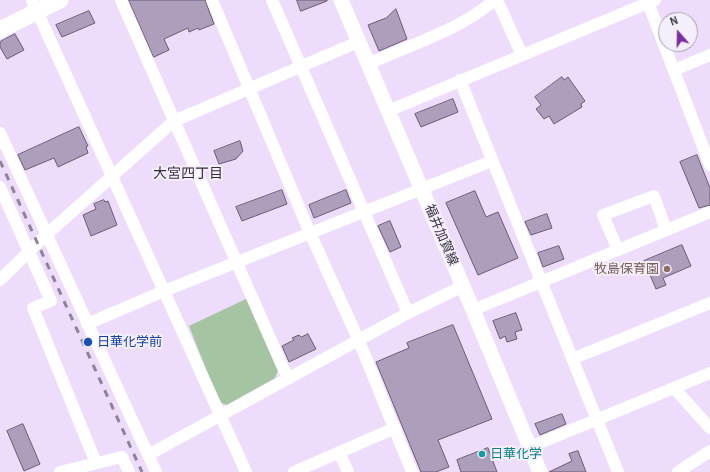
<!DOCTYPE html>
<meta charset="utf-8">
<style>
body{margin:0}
#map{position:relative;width:710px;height:472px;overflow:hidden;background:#eddcfb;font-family:Karla,sans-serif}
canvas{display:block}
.north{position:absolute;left:658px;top:12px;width:40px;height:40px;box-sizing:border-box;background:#f5eefb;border:1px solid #a8a2ae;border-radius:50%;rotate:340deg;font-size:11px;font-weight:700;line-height:16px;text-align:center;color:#352f3b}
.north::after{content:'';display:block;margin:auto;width:14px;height:18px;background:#792d9f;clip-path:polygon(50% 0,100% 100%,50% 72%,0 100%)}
</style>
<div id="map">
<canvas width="710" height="472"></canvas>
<div class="north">N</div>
</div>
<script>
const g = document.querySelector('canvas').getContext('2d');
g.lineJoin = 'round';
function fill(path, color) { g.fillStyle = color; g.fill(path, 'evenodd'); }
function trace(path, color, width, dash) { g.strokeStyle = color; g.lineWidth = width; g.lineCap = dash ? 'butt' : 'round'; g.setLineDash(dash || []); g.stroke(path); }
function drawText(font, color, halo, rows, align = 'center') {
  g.font = font + ' Karla,"Noto Sans JP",sans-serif'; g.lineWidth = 4; g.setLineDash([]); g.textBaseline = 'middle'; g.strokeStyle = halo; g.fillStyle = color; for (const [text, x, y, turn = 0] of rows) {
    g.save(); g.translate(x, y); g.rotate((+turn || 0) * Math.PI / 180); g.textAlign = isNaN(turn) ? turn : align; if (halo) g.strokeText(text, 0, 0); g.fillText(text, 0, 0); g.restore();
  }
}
fill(new Path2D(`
 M248,298L279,368L275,378L227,405L219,402L189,326Z`), '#a5c4a1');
const building = new Path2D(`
 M129,0H205L214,24L199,30L198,28L189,32L188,28L164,39L169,50L154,57Z
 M297,0H327V1L301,11Z
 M396,9L407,39L379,51L368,25L386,18Z
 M89,11L95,23L62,37L56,25Z
 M15,34L24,50L7,59L0,47V42Z
 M562,77L564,80L568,77L585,101L581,104L582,107L554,124L549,116L544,119L536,109L541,105L535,97Z
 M453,99L458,112L421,127L415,114Z
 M79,127L88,146L86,147L88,153L58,167L54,158L25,170L18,155Z
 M240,141L243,151L236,159L219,164L214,151Z
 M697,155L710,188V205L699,208L680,162Z
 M282,190L287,204L242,221L236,207Z
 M346,190L351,203L314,218L309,205Z
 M475,191L486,217L498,212L518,258L478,275L446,203Z
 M104,200L105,202L108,201L117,225L91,236L83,215L96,209L94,204Z
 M547,214L552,228L531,235L525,222Z
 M390,221L401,247L390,252L378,226Z
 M682,245L691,266L663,278L666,285L656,289L644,261Z
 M559,246L564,259L543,267L538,253Z
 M516,313L522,330L515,332L517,339L507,342L505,336L500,339L493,321Z
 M453,325L492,419L438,440L449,467L436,472H421L376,362L409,348L407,343Z
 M308,334L316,349L289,362L282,346L294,340L292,338L299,335L301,337Z
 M562,414L566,424L540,435L535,424Z
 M23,424L40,464L24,471L7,431Z
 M488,448L497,472H461L457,460Z
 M578,451L586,472H549L572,461L569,454Z`);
fill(building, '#ad9ebb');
trace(building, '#6a5b76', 1);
trace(new Path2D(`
 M32,0L246,472
 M121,0L288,379
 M212,0L310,233L359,341L412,472
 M272,0L408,313
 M497,0L522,55
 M647,0L710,165
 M368,64C405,47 465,28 494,0
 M674,70L710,55
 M460,80L618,472
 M388,111L655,0
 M0,133L156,472
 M0,187L51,301L33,308L96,463
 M618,250L603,215L654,196L666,230
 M0,280L46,235L174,121L358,42
 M473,310L710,212
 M87,324L164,291L492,161
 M572,359L710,303
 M674,388L710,428
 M530,447L710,373
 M339,452L348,472
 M148,455L408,313L463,286
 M60,472L122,457L129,472
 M294,472L395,428
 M678,472L710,451`), '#fff', 12);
trace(new Path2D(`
 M341,0L473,310L540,472`), '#fff', 15);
trace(new Path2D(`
 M0,30L60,0`), '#fff', 17);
trace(new Path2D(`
 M0,161L142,472`), '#8e8398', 3, [7, 7]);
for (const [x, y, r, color] of [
 [667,269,4,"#8d6e63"],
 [88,342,5,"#1a4fb4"],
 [482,454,4,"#0f9aa8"]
]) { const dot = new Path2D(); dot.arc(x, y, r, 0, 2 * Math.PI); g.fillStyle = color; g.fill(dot); trace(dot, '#f5eefb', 1.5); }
drawText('13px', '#352f3b', '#f5eefb', [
 ["福井加賀線",441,235,67]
]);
drawText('13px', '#785e54', '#f5eefb', [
 ["牧島保育園",659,269]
], 'right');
drawText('13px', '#164399', '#f5eefb', [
 ["日華化学前",97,342]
], 'left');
drawText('13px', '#0d838f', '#f5eefb', [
 ["日華化学",490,454]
], 'left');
drawText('14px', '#352f3b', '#f5eefb', [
 ["大宮四丁目",188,174]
]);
</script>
